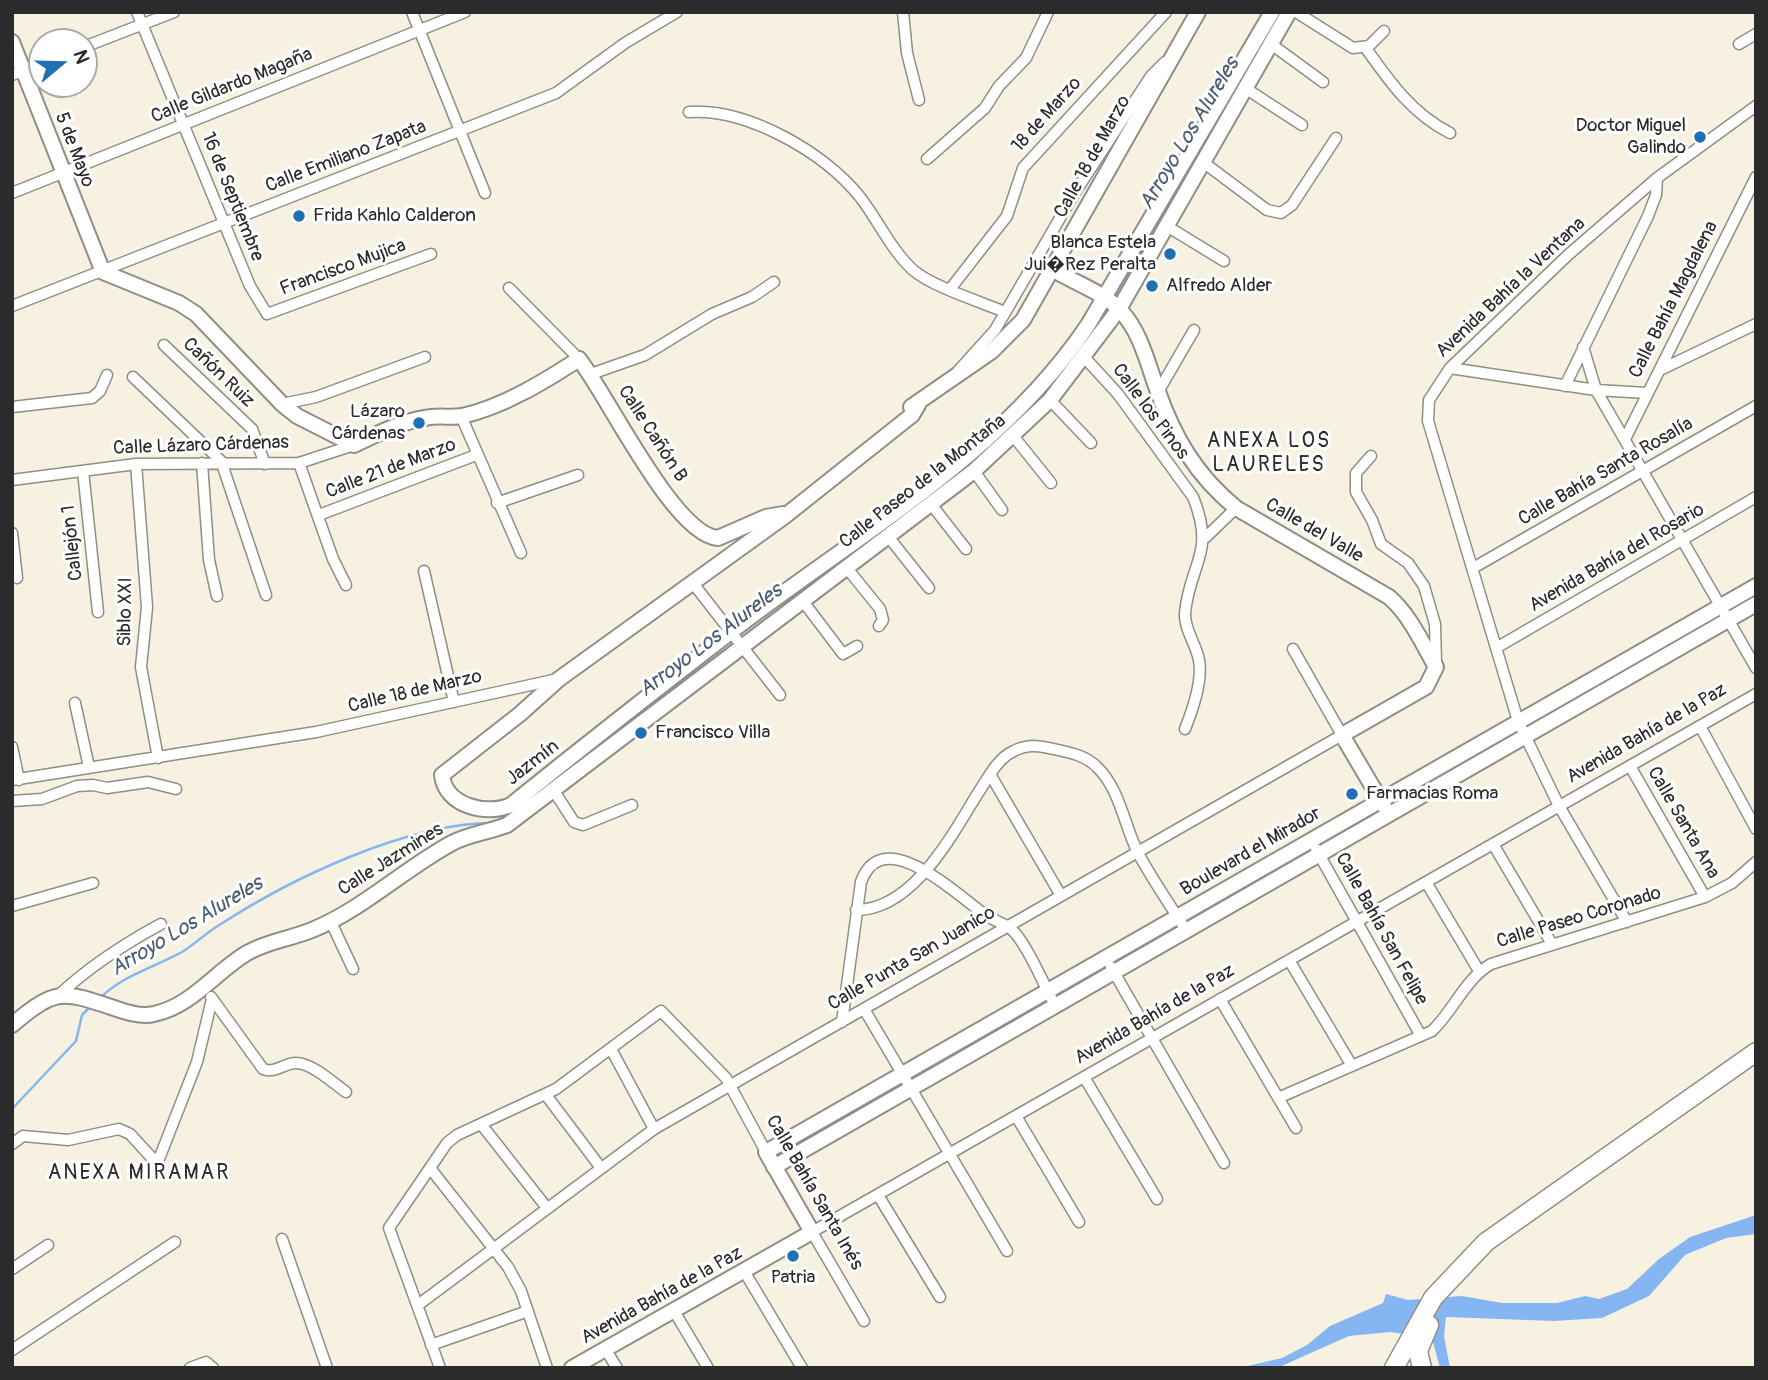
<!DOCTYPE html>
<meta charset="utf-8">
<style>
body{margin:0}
#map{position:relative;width:1768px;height:1380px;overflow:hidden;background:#f6f1e1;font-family:Pangolin,sans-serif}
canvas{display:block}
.frame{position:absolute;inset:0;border:14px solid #2b2b2b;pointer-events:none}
.north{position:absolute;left:28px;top:28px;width:70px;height:70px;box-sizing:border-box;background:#fff;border:2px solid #aaa;border-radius:50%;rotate:71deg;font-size:19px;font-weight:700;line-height:28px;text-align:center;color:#2b2b2b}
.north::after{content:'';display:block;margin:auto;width:24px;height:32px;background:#1f6fb2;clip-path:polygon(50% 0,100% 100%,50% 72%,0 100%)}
</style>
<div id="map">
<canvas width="1768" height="1380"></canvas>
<div class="frame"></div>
<div class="north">N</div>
</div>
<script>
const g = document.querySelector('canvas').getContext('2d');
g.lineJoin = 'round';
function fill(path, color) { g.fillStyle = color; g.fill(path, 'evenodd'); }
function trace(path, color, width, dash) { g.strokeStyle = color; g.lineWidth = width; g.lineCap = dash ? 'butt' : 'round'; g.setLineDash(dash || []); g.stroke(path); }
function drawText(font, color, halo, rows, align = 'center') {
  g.font = font + ' Pangolin,sans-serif'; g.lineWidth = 6; g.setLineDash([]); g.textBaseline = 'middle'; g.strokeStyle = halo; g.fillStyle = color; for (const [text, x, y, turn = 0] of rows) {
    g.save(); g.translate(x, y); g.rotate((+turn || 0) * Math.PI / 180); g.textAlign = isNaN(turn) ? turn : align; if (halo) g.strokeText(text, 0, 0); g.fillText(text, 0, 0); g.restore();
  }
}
fill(new Path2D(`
 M1756,1215V1234L1726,1238L1685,1255L1649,1296L1602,1318L1554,1321L1446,1317L1444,1336L1450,1368H1440L1432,1338L1390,1332L1349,1336L1277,1368H1239L1282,1358L1307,1345L1330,1326L1383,1303L1386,1294L1408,1300L1462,1296L1502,1303H1557L1585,1296L1599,1299L1627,1289L1659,1259L1690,1237Z`), '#85b6f1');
trace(new Path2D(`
 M1114,298L1280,12
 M1088,339L1108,307
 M1040,400L1052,386
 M959,472L987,450
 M893,524L915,506
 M99,999C123,975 153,968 182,952C195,944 207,932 221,924C292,878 407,823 493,823
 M12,1109L76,1041L82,1015L91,1006`), '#85b6f1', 2.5);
const street = new Path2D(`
 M137,12L250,286L267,314L431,254
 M412,12L485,193
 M903,12L907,53L919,100
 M1296,12L1353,48L1369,46L1384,31
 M1271,44L1323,82
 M1739,44L1756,34
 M84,47L174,12
 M1365,47C1389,81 1412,114 1450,133
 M12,75L42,63
 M1245,88L1302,125
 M689,112C747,108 824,152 860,197C878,220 891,250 913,270C931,286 981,302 1005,312
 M927,159L985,108L999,86L1026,58L1048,12
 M1203,162L1267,210L1281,213L1292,205L1336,138
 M12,193L465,12
 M1165,225L1224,261
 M509,288L579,359
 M951,288L1007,216L1023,168L1166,12
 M12,306L556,93L625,43L677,12
 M164,345L252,429L265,464
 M1583,347L1596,390L1756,668
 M1085,358L1118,394L1193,497C1216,554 1190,562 1185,613C1184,629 1196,644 1199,660C1203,681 1193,709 1185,729
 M1450,368L1596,390L1647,393
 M1660,370L1756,324
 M958,371L995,330L1074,194L1151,76L1165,62
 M591,374L645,355L712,314L752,297L774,282
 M133,377L221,461L266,595
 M1565,386L1648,216L1656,195L1657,178
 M1158,392L1194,330
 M1050,400L1091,443
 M282,404L316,397L425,357
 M12,407L92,398L100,391L107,375
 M461,416L521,553
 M1014,437L1051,483
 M1625,439L1756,177
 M1371,456L1356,473V492L1372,520L1381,544L1408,563L1424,586L1435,624L1436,664
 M202,463L209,560L217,596
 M299,463L333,559L346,585
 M136,464L147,607L141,667L158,758
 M83,471L98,612
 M974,471L1002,510
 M12,480L136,464L299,463L354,445
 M497,503L578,475
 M931,504L966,549
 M319,515L476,455
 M12,533L17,578
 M887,535L929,588
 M1205,538L1236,508
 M846,567L880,609L883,620L879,626
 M1473,568L1756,406
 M424,571L454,702
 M692,582L780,695
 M802,600L843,654L857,646
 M1496,648L1756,497
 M75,703L89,767
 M1700,726L1756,829
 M12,747L19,780
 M1630,766L1705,897
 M990,774L1060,894
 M12,780L316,732L558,679
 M554,791L574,822L583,825L632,805
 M12,801L42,799L77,786L93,785L107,788L148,782L176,789
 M1493,844L1552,944
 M1316,849L1421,1036
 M1426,882L1479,971
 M12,906L93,883
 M856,910C913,910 952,835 978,793C987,780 997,759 1012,752C1028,743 1041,746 1058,750C1072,753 1086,756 1097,767C1120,789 1124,825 1138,853C1152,879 1170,905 1186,930
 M330,920L353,969
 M1627,922L1559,806L1518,721L1428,421L1429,400L1450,368L1568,255L1657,178L1756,106
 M1289,960L1352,1066
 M1111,967L1224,1163
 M59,995C91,965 124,944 161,924
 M211,997L263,1069C275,1074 284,1063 296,1063C312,1063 333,1083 346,1092
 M1220,999L1296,1128
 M864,1009L1007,1251
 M842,1022L861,882C882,823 955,893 984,914C993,921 1009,924 1016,934C1032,954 1042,982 1055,1005
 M611,1049L654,1129
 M1084,1077L1157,1199
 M546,1095L601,1168
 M1278,1098L1432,1031C1454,1010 1465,979 1491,964L1705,897L1732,883L1756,862
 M1016,1116L1079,1222
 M481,1124L547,1208
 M12,1144L23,1136L68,1140L119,1129L130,1134L152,1158L159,1159L197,1062L212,999
 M430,1168L508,1267L521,1291L547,1368
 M878,1195L940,1297
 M282,1239L327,1368
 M12,1269L48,1245
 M744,1271L802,1368
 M418,1305L654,1129L1342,735L1293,649
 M674,1311L708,1368
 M864,1321L812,1232L1756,694
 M431,1345L528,1311
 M12,1350L175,1242
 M606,1350L617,1368
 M190,1368L206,1362L213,1368
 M440,1368L389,1228L447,1143L457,1135L556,1089L661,1011L726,1078L766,1152`);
const secondary = new Path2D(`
 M12,42L103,272L179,303L196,314L282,404L297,416L354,445C377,434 400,422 425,418C437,415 450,418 462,416C503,407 545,381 579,359C608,396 674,535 718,538L766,517L783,514
 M1052,269C1073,282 1105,293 1121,311C1141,333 1147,362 1157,389C1174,438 1196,475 1236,508L1389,597C1410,615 1422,643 1436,667L1426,687L1342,735L1384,806
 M918,405L912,415L785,516L559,679L520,714L442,775C445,806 487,816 511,805C584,746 658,688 732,631C855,536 1000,456 1088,325L1272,12
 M911,407L992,351L1023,320L1198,12
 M12,1025C57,987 63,991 117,1009C128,1013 142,1017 154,1014C192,1006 215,972 247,953C268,941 290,939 312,930C363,909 404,869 452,843C468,834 489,832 507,825L974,471L1050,400L1119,309L1289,12
 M774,1167L1756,604
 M572,1368L812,1232L766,1152L1756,586`);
const highway = new Path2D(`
 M1394,1368L1433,1298L1486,1242L1756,1052
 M1422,1368L1418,1351L1429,1325`);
trace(street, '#908e86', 13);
trace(secondary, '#908e86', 18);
trace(highway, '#908e86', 21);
trace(street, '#fff', 10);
trace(secondary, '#fff', 14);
trace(highway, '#fff', 18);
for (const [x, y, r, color] of [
 [1700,137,7,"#1f6fb2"],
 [299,216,7,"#1f6fb2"],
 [1170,254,7,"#1f6fb2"],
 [1152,286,7,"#1f6fb2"],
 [419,423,7,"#1f6fb2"],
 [641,733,7,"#1f6fb2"],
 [1352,794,7,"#1f6fb2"],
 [793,1256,7,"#1f6fb2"]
]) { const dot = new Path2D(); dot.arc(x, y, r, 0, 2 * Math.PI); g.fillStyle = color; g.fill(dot); trace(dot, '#fff', 2.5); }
drawText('19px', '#2b2b2b', '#fff', [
 ["Calle Gildardo Magaña",232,86,-22],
 ["18 de Marzo",1047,115,-48],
 ["5 de Mayo",74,150,69],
 ["Calle Emiliano Zapata",346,157,-21],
 ["Calle 18 de Marzo",1093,157,-61],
 ["16 de Septiembre",232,197,68],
 ["Francisco Mujica",343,268,-20],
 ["Avenida Bahía la Ventana",1511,288,-43],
 ["Calle Bahía Magdalena",1674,300,-63],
 ["Cañón Ruiz",218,373,44],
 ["Calle los Pinos",1150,412,53],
 ["Calle Cañón B",652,434,57],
 ["Calle Lázaro Cárdenas",201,446,-2],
 ["Calle 21 de Marzo",391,469,-21],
 ["Calle Bahía Santa Rosalía",1606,472,-30],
 ["Calle Paseo de la Montaña",923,482,-38],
 ["Calle del Valle",1314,531,30],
 ["Callejón 1",73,543,-96],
 ["Avenida Bahía del Rosario",1617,558,-30],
 ["Siblo XXI",126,612,-89],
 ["Calle 18 de Marzo",415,692,-13],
 ["Avenida Bahía de la Paz",1647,734,-30],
 ["Jazmín",533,763,-38],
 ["Calle Santa Ana",1683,823,60],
 ["Boulevard el Mirador",1251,852,-30],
 ["Calle Jazmines",391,860,-32],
 ["Calle Paseo Coronado",1579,918,-17],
 ["Calle Bahía San Felipe",1381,929,61],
 ["Calle Punta San Juanico",912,959,-30],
 ["Avenida Bahía de la Paz",1155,1015,-30],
 ["Calle Bahía Santa Inés",814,1193,60],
 ["Avenida Bahía de la Paz",662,1296,-29]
]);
drawText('19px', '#2b2b2b', '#fff', [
 ["Doctor Miguel",1686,126,"right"],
 ["Galindo",1686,148,"right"],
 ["Frida Kahlo Calderon",313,216],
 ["Blanca Estela",1156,243,"right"],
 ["Jui�Rez Peralta",1156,265,"right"],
 ["Alfredo Alder",1166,286],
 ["Lázaro",405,412,"right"],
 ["Cárdenas",405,434,"right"],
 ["Francisco Villa",655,733],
 ["Farmacias Roma",1366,794],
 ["Patria",793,1278,"center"]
], 'left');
drawText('italic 21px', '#4a5c70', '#fff', [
 ["Arroyo Los Alureles",1190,134,-59],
 ["Arroyo Los Alureles",711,641,-37],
 ["Arroyo Los Alureles",187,927,-31]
]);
g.letterSpacing = '2px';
drawText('21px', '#2b2b2b', '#fff', [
 ["ANEXA LOS",1269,442],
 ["LAURELES",1269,466],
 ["ANEXA MIRAMAR",139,1174]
]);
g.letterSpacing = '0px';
</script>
